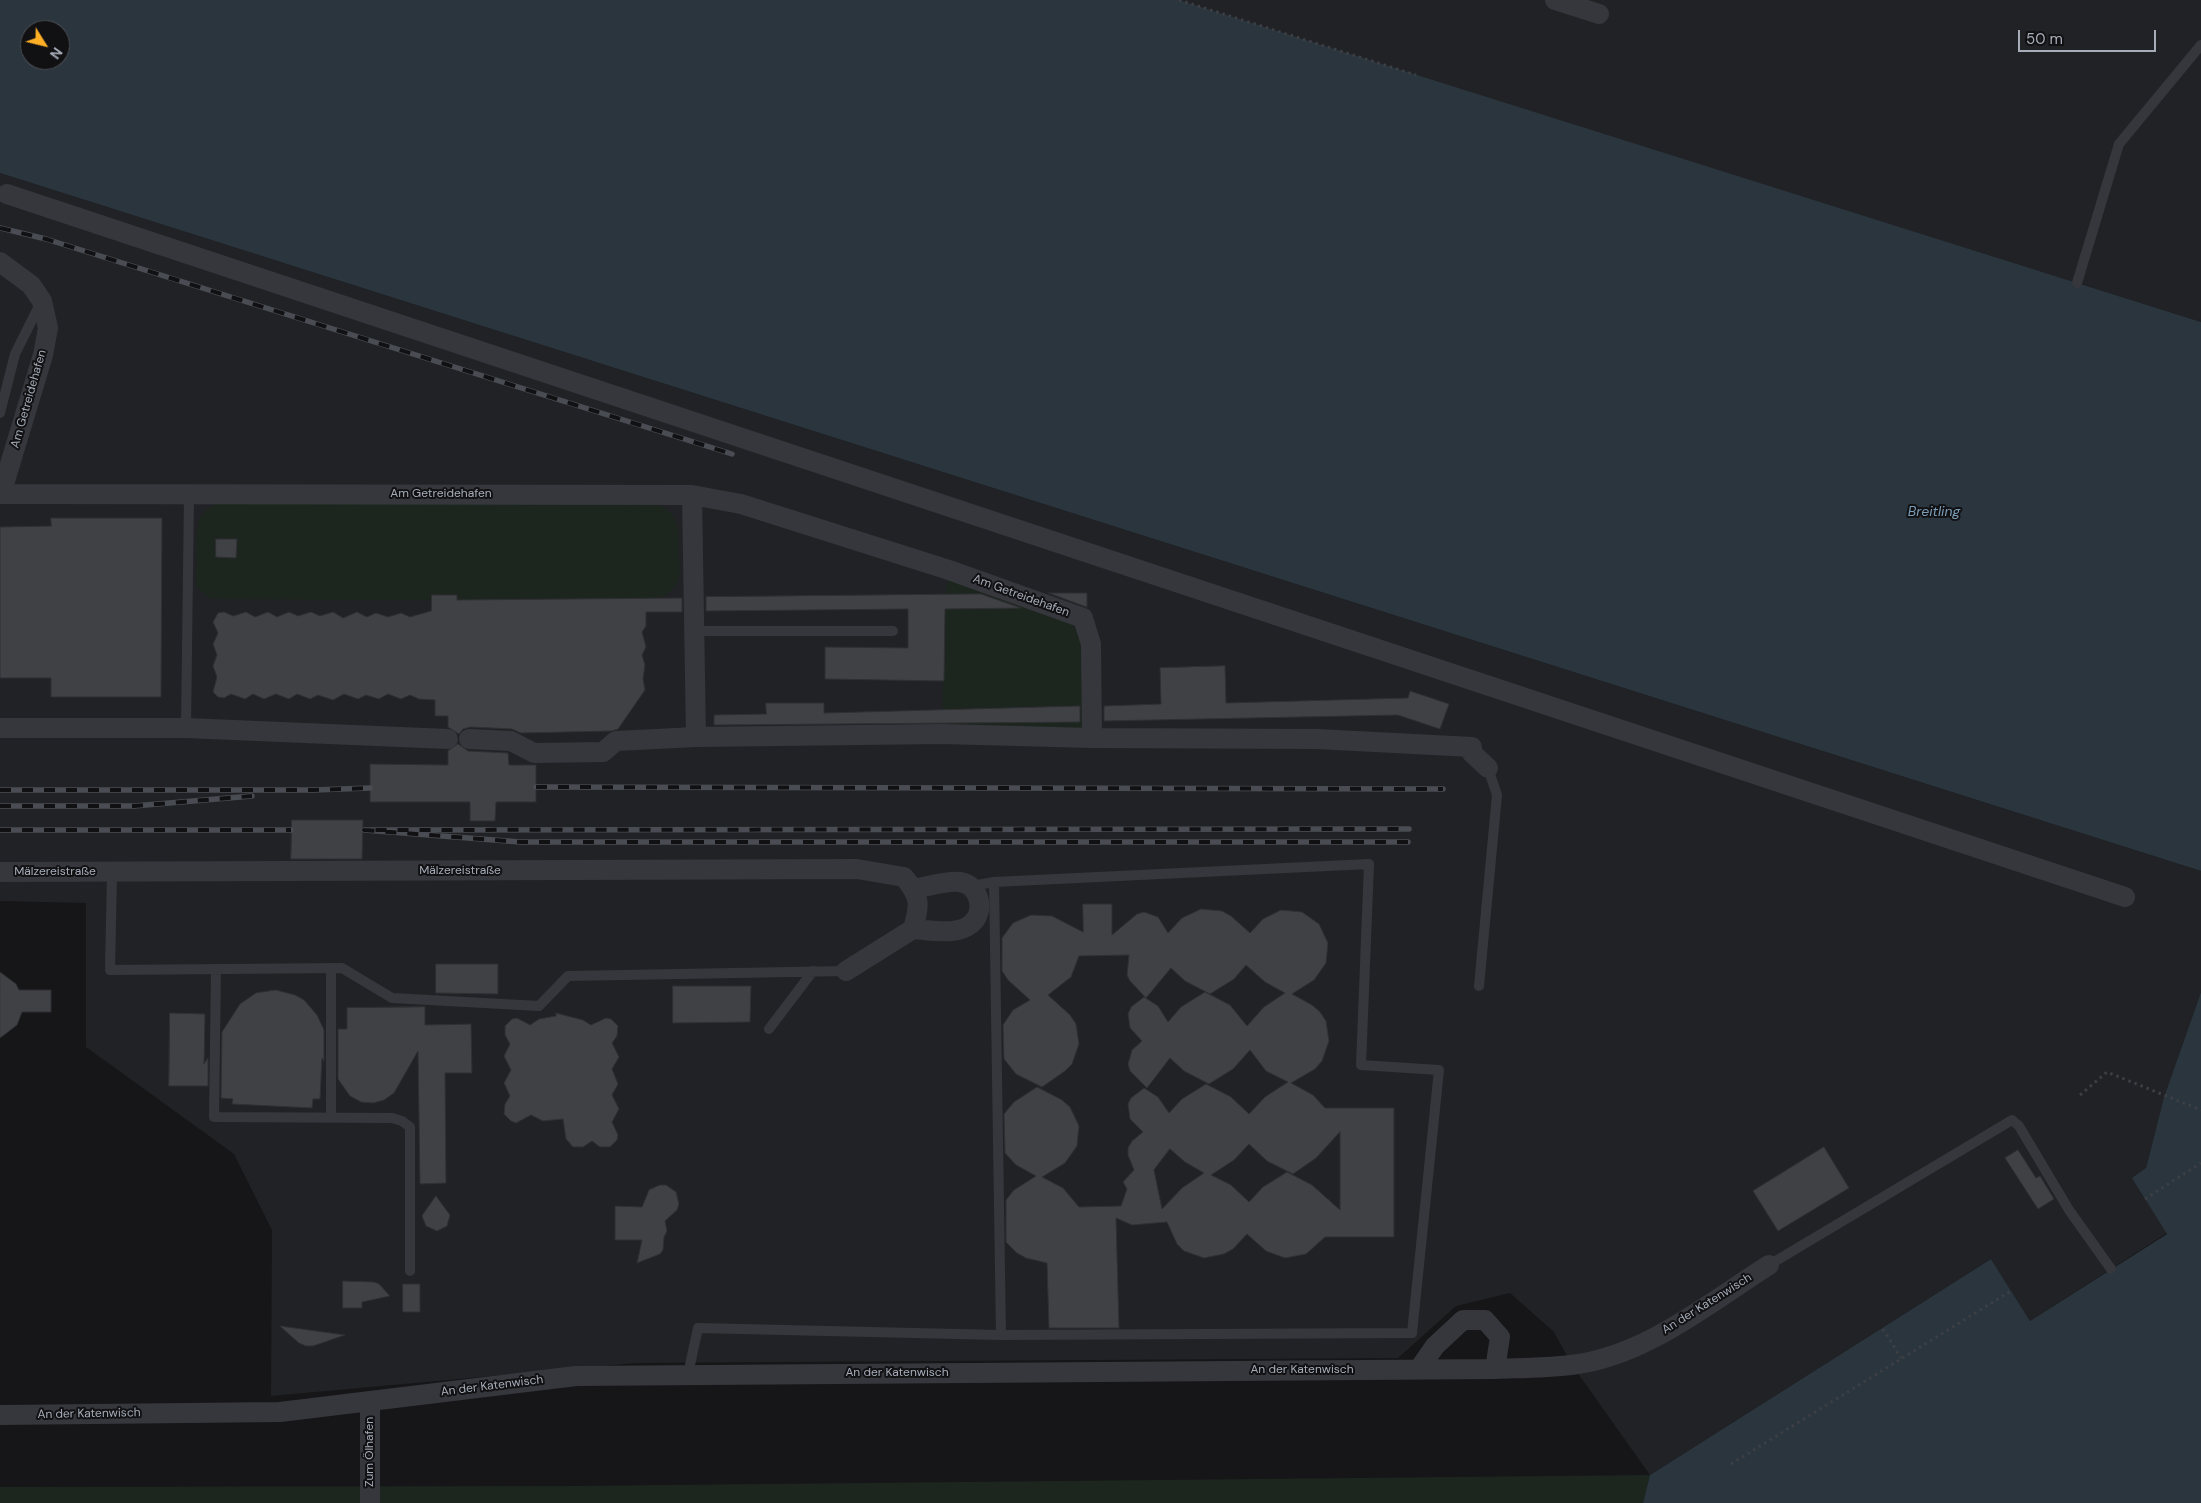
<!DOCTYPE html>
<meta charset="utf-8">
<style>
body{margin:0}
#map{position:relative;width:2201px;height:1503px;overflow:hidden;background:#161618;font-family:"DM Sans",sans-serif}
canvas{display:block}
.north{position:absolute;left:20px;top:20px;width:50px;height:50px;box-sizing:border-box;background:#111113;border:1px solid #4d4f55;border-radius:50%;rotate:126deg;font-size:14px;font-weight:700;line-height:20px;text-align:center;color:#a6adb9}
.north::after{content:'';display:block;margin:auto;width:18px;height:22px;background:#ffaf26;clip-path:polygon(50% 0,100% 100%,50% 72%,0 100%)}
.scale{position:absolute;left:2018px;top:30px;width:138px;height:22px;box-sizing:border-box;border:2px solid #a6adb9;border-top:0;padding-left:6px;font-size:15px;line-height:18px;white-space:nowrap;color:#a6adb9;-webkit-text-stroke:4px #111113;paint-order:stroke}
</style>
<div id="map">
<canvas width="2201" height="1503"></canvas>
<div class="north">N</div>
<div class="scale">50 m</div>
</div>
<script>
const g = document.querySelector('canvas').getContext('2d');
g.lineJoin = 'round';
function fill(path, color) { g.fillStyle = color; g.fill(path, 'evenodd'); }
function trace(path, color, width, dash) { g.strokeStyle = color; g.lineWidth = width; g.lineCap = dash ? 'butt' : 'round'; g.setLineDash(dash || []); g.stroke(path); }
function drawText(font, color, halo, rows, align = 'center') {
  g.font = font + ' "DM Sans",sans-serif'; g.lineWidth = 4; g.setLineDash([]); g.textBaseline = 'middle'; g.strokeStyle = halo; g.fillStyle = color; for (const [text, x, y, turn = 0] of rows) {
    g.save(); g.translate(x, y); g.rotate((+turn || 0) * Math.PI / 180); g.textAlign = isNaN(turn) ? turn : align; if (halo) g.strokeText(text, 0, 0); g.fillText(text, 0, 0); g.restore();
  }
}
fill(new Path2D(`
 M1179,0H2201V322L1570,124Z
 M0,173L2201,871V992L2164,1097L2146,1168L2167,1233L2030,1321L1991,1259L1650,1475L1572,1365L1554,1332L1510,1293L1456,1306L1398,1358L636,1363L271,1396L272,1230L234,1154L86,1047V903L0,901Z`), '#212225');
fill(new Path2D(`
 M223,502L656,503C681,516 679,530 679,556C679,564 681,575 677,583C672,594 662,597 651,600H457V595H432V600L212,599C207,596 200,592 197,586C195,580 197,569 197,563C197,536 191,510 223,502Z
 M949,570L1083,618L1092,738L942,734L945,598Z
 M1650,1475L1643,1503H0V1487L571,1486Z`), '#1d261e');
fill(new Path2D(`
 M0,0H1179L2201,322V871L0,173ZM30,30H60V60H30Z
 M2201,992V1503H1643L1650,1475L1991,1259L2030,1321L2167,1234L2132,1178L2146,1168L2164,1097Z`), '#2a353d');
const building = new Path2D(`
 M51,518H162L161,697H51V678H0V527L51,526Z
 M216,539H237L236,558L216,557Z
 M1049,593H1087V607Z
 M981,594L1021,608L945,609L944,681L825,679V647L908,648V609L706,611V597Z
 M432,595H457V600L682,598V612H646V626L642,632L646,647L642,655L645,665L643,679L645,690L618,729L611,731L521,733L512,729L470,727L463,729L459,734L448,727V716H435V700L419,699L410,695L401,699L388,694L379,699L366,695L358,699L344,694L333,700L318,695L310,699L297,694L289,699L276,694L264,699L253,694L245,699L231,694L224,698L218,697L213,692L217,677L213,666L217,655L213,644L218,633L213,622L218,613L224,612L233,616L246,612L255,617L268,612L277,617L289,612L298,616L311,612L320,616L333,612L343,618L357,612L367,617L376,613L388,617L401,613L410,617L431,611Z
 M1225,666L1226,703L1408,698L1410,691L1449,704L1440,729L1398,715L1104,721V706L1161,704L1160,668Z
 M766,703H824V713L1080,706V722L714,725V715L766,714Z
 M458,744L468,751L508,753L509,765H536V802H496L495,821H470V802H370V764L448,765V751Z
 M292,820H363L362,859H291Z
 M1083,904H1112V935L1137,914L1144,912L1158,917L1168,933L1182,918L1201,909L1222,911L1231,916L1250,933L1263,919L1281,910L1302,912L1319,924L1328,943L1326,963L1314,980L1292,994L1312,1005L1320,1012L1326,1021L1329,1041L1322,1061L1315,1069L1291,1083L1313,1095L1325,1108H1394V1237H1325L1306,1254L1285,1258L1266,1251L1247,1234L1233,1249L1224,1254L1204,1258L1184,1251L1177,1244L1167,1222L1132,1225L1116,1218L1119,1328H1049L1047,1263L1026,1258L1017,1253L1006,1242V1200L1014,1190L1036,1176L1016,1165L1005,1153L1004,1114L1014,1102L1037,1087L1062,1100L1070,1107L1079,1126L1077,1146L1065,1163L1042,1177L1063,1188L1079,1207L1121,1206L1127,1189L1123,1182L1134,1170L1128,1155V1148L1132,1141L1143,1132L1130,1119L1128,1104L1131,1098L1144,1088L1158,1097L1169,1113L1182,1099L1206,1084L1231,1097L1249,1114L1265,1097L1288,1082L1266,1071L1250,1050L1233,1069L1209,1084L1184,1071L1170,1058L1147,1088L1130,1071L1128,1064L1132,1050L1142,1041L1130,1028L1128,1014L1131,1007L1144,997L1158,1006L1168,1022L1181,1007L1205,992L1230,1005L1247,1026L1264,1007L1285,993L1265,982L1246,965L1234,979L1210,994L1185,981L1171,968L1146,998L1130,981L1127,975L1129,955L1079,956L1071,977L1048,995L1070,1015L1076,1024L1079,1044L1072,1064L1065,1071L1042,1087L1016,1074L1004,1059L1003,1025L1013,1010L1030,1000L1008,980L1002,971V938L1013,923L1031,915L1052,916L1083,932ZM1340,1132V1210L1312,1185L1287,1172L1263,1187L1249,1202L1231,1185L1211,1175L1234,1160L1249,1144L1267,1161L1293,1174L1316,1158ZM1170,1149L1185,1162L1204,1173L1182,1188L1162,1209L1154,1170Z
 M436,964H498V994L436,993Z
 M0,972L16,984L19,990H51V1012H22L17,1025L0,1038Z
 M673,986H751L750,1022L673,1023Z
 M276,990L295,995L304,1000L317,1015L324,1030V1061L322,1058L320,1099H313L312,1108L232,1104L233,1099L221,1098L222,1032L240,1004L256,993Z
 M425,1007V1025L471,1024L472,1073H445L446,1183L420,1184L418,1051L394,1093L384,1100L373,1103L361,1102L350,1096L338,1079V1029H347V1008Z
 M170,1013L205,1014L204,1064L208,1058V1086H169Z
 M556,1013L583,1020L591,1025L606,1018L611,1019L618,1026L617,1036L612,1043L619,1057L612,1069L618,1084L612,1095L619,1109L612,1122L618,1135L617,1140L610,1147H600L592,1141L583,1147H573L566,1139L563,1119L543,1121L531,1115L516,1123L511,1121L504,1114L505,1104L510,1096L504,1083L511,1070L504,1056L510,1044L505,1035V1026L512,1019L517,1018L530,1025L539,1019L556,1016Z
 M1824,1147L1849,1188L1778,1231L1753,1191Z
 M2018,1150L2036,1178L2040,1176L2054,1199L2038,1209L2005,1158Z
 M660,1185H666L676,1192L679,1204L677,1210L665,1221L667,1231L664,1237L663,1250L660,1254L637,1263L642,1240H615V1206L642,1207L649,1190Z
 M436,1196L450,1215L447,1226L437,1231L426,1226L422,1216Z
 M343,1281L374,1282L379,1284L390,1296L362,1302V1308H343Z
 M403,1284H420V1312H403Z
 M280,1326L345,1335L313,1346H306L299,1343Z`);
fill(building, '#3f4145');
trace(building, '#2f2f34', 1);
trace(new Path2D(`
 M1179,0L1416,75
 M2080,1095L2107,1072L2201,1110
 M2145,1199L2201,1163
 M1883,1329L1901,1358
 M1731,1464L2011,1291`), '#3c3f44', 3, [2.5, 4]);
trace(new Path2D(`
 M2077,283L2119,144L2201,45
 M0,413L15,354L40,304
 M696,631H893
 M186,728L189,495
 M112,873L110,970L342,968L392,998L539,1006L568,976L846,971
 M994,882L1001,1335
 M216,969L214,1117L392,1118L402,1121L410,1127V1271
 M1479,986L1497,795L1488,768
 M769,1029L813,971
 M331,1118V968
 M1769,1265L2012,1120L2019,1126L2069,1210L2111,1269
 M688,1374L698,1328L1001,1335L1412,1333L1439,1070L1361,1065L1369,864L994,882L972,886`), '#36373d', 10);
trace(new Path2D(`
 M1555,0L1599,14
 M7,194L2125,897
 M0,262L31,285L42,301L48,328L43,355L1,494
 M0,494L692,495L741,504L949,570L1083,618L1091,644L1092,738
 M692,495L696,737L942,734L1092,738L1317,739L1472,747L1471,752L1488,768
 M0,728H186L448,739
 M469,739L511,741L534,753L603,752L616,741L696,737
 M0,872L857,869L904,877C921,897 920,905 913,929C930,930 957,936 971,924C986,912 980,885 960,882C947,880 927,887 914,889
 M846,971L913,929
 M1419,1369L1435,1346L1463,1320H1485L1500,1337L1495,1369
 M0,1415L280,1412L576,1376L1495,1369C1520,1368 1546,1368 1571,1365C1644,1357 1709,1303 1769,1265
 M370,1503V1401`), '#36373d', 20);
const rail = new Path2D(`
 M0,228L46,239L732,454
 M536,787L1443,789
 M0,790H314L370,788
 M0,806H134L252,796
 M0,830H291
 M1408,842H520L364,830L1409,829`);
trace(rail, '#494c52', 5.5);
trace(rail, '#111113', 4, [11]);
drawText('12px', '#a6adb9', '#111113', [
 ["Am Getreidehafen",29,399,-74],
 ["Am Getreidehafen",441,494],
 ["Am Getreidehafen",1021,596,20],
 ["Mälzereistraße",460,871],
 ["Mälzereistraße",55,872],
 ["An der Katenwisch",1707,1304,-32],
 ["An der Katenwisch",1302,1370],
 ["An der Katenwisch",897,1373],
 ["An der Katenwisch",492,1386,-7],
 ["An der Katenwisch",89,1414,-1],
 ["Zum Ölhafen",370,1452,-90]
]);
drawText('italic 14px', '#7a9db8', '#111113', [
 ["Breitling",1934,512]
]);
</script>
